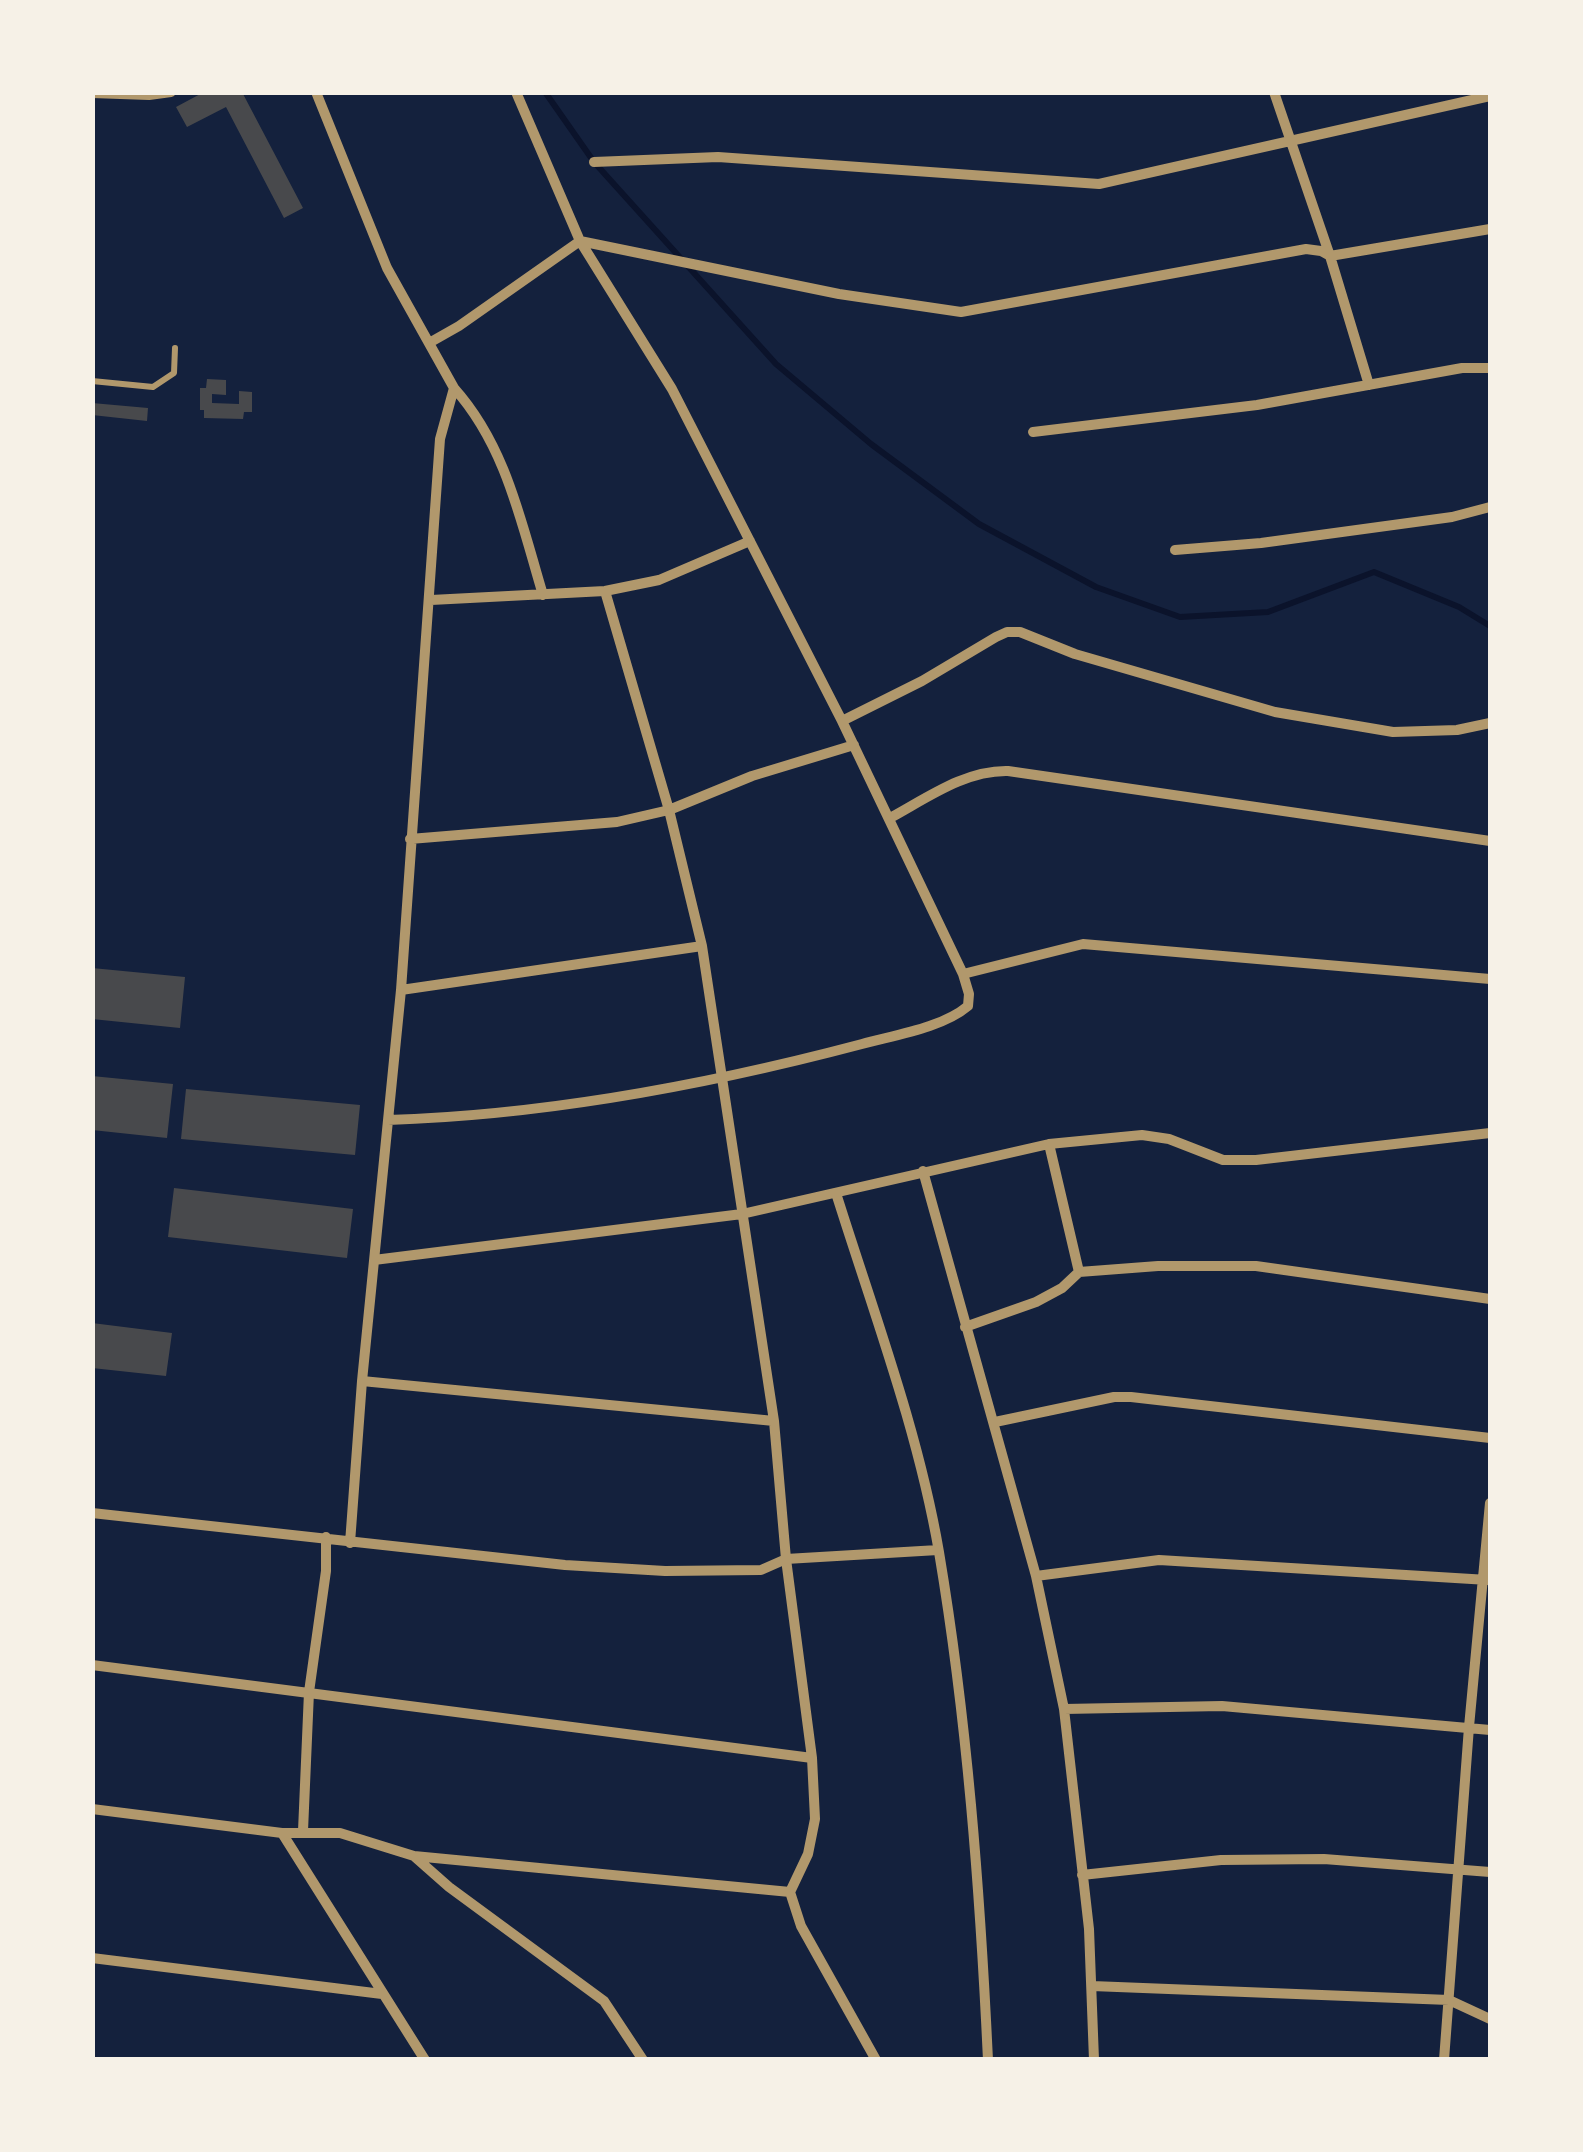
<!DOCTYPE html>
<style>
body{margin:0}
#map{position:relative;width:1583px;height:2152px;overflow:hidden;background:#14213d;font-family:Karla,sans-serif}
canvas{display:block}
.frame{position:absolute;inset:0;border:95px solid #f6f1e7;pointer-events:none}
</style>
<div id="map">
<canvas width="1583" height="2152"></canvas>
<div class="frame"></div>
</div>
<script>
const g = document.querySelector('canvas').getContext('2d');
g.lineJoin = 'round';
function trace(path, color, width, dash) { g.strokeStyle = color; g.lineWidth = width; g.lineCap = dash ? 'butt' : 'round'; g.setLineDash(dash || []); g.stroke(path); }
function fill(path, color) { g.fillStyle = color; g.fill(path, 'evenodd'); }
trace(new Path2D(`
 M545,92L594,162L776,364L871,444L979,524L1096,587L1180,617L1268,612L1374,572L1459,607L1490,626`), '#0b132b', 6);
fill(new Path2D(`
 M204,92H242L303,208L284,218L226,107L187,127L176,107Z
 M207,379L226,380V395L212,394V403L239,404V391L252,392V412H244L243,419L204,418V410H200V388H206Z
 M92,403L148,408L147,421L92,415Z
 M92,968L185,977L180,1028L92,1019Z
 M92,1076L173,1084L167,1138L92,1130Z
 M186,1089L360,1105L355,1155L181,1139Z
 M174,1188L353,1209L347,1258L168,1237Z
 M92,1323L172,1333L166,1376L92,1368Z`), '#48494c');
trace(new Path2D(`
 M92,381L153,387L174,373L175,348`), '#b1986c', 6);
trace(new Path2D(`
 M316,92L387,268L454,388L440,439L401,990L362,1381L350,1543
 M1274,92L1330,256L1369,385
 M92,93L149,95L171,92
 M594,162L718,157L1099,184L1490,96
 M429,343L459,326L580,241L839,294L961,312L1306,249L1321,251L1330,256L1490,229
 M454,388C506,446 521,522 543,595
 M1033,432L1257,405L1462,368H1490
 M1175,550L1261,543L1452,517L1490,507
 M605,591L669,810L702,946L774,1421L786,1559L812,1758L815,1819L808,1854L790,1892L801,1926L876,2060
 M431,600L605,591L659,580L750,541
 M842,721L922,681L996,637L1007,632H1020L1075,654L1275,712L1393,732L1457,730L1490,723
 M890,818C927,798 965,770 1008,771L1490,841
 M410,839L617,822L669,810L752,776L854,745
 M963,974L1083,944L1490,979
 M401,990L702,946
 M388,1120C548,1115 707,1085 862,1044C895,1035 942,1028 968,1006L969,994L963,974L842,721L672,389L580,241L516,92
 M1049,1144L1142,1135L1169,1139L1223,1160H1256L1490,1133
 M923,1171L1036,1576L1064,1709L1089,1929L1094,2060
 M836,1193C873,1311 918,1430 939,1552C967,1719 980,1890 988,2060
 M374,1260L742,1214L1049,1144L1079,1272
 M965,1327L1036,1302L1062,1288L1079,1272L1158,1266H1256L1490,1299
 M362,1381L774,1421
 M995,1422L1114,1397H1131L1490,1438
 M92,1513L565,1565L665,1571L761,1570L786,1559L938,1550
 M1036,1576L1159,1560L1488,1580
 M92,1665L812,1758
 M1064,1709L1222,1706L1490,1730
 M92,1809L282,1833H340L414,1856L790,1892
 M303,1831L309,1692L326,1571V1537
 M282,1833L425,2060
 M415,1857L449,1887L604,2001L643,2060
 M1082,1875L1221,1860L1324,1859L1490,1872
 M92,1958L382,1994
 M1092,1986L1449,2000L1490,2019
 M1444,2060L1469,1727L1490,1503`), '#b1986c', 10);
</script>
